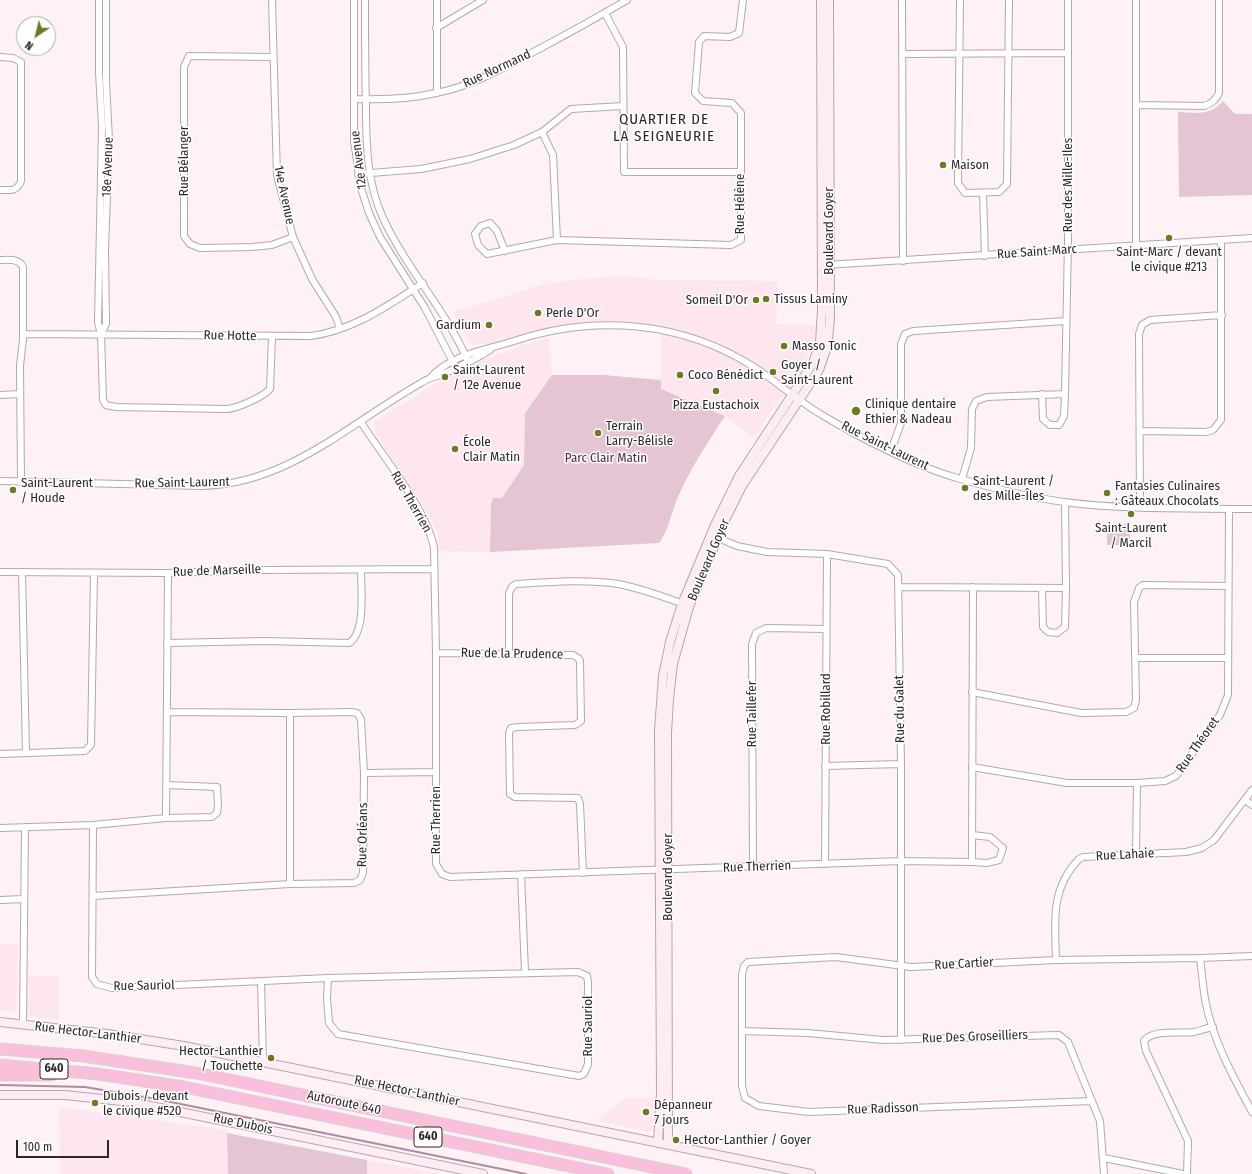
<!DOCTYPE html>
<meta charset="utf-8">
<style>
body{margin:0}
#map{position:relative;width:1252px;height:1174px;overflow:hidden;background:#fef2f7;font-family:"Fira Sans Condensed",sans-serif}
canvas{display:block}
.north{position:absolute;left:16px;top:16px;width:40px;height:40px;box-sizing:border-box;background:#fff;border:1px solid #aba8aa;border-radius:50%;rotate:215deg;font-size:11px;font-weight:700;line-height:16px;text-align:center;color:#2e262a}
.north::after{content:'';display:block;margin:auto;width:14px;height:18px;background:#6f7924;clip-path:polygon(50% 0,100% 100%,50% 72%,0 100%)}
.scale{position:absolute;left:16px;top:1140px;width:93px;height:18px;box-sizing:border-box;border:2px solid #2e262a;border-top:0;padding-left:5px;font-size:12px;line-height:14px;white-space:nowrap;color:#2e262a;-webkit-text-stroke:3px #fff;paint-order:stroke}
</style>
<div id="map">
<canvas width="1252" height="1174"></canvas>
<div class="north">N</div>
<div class="scale">100 m</div>
</div>
<script>
const g = document.querySelector('canvas').getContext('2d');
g.lineJoin = 'round';
function fill(path, color) { g.fillStyle = color; g.fill(path, 'evenodd'); }
function trace(path, color, width, dash) { g.strokeStyle = color; g.lineWidth = width; g.lineCap = dash ? 'butt' : 'round'; g.setLineDash(dash || []); g.stroke(path); }
function drawText(font, color, halo, rows, align = 'center') {
  g.font = font + ' "Fira Sans Condensed",sans-serif'; g.lineWidth = 3; g.setLineDash([]); g.textBaseline = 'middle'; g.strokeStyle = halo; g.fillStyle = color; for (const [text, x, y, turn = 0] of rows) {
    g.save(); g.translate(x, y); g.rotate((+turn || 0) * Math.PI / 180); g.textAlign = isNaN(turn) ? turn : align; if (halo) g.strokeText(text, 0, 0); g.fillText(text, 0, 0); g.restore();
  }
}
fill(new Path2D(`
 M620,276L659,280L778,281L776,324L816,325L813,345L804,365L753,438L725,416L661,388L662,327L624,321L587,322L554,327L491,344L472,345L453,312L552,282Z
 M549,338L552,375L525,413L524,465L502,498L491,505L490,552L439,551L437,531L429,515L375,433V421L454,372L471,364L526,344Z
 M0,944H18L16,1013L0,1010Z
 M28,976L59,977V1020L28,1016Z
 M625,1098H654L653,1131L650,1132L597,1121Z
 M59,1107L227,1130L228,1174H60Z
 M367,1160L441,1174H365Z`), '#fde6f0');
fill(new Path2D(`
 M1223,101L1235,114H1252V195L1179,197L1178,112C1195,113 1211,116 1223,101Z
 M552,375H603L661,380V389L725,416C708,442 690,469 678,497C671,512 669,530 659,543L490,552L491,505L493,498H502L524,465L525,413Z
 M1107,523L1130,524V540H1120V545H1107Z
 M227,1133L367,1160V1174H228Z`), '#e5c4d3');
trace(new Path2D(`
 M0,1085L85,1087L156,1099L526,1174`), '#b18c9d', 2);
const street = new Path2D(`
 M99,0V72L102,126L98,323L101,334L103,400L106,405L116,407L226,409C236,409 263,397 270,389L272,337
 M272,0L277,175L293,237L312,279L336,317L340,329
 M354,0V141L361,188L369,213L380,237L425,308L454,364
 M365,0C365,35 365,71 366,106C366,144 367,183 383,218C406,268 445,309 467,359
 M437,0V93
 M902,0L903,261
 M960,0L958,183L965,193L999,192L1007,184L1009,0
 M605,13L623,47L624,172H740
 M436,28L483,0
 M902,54L1068,53
 M0,57L13,58L21,62V181C17,192 10,190 0,190
 M272,57L189,56L184,67V236L190,244L200,248L252,247L272,245L293,237
 M354,99C381,100 410,99 436,93C473,86 507,66 539,49C569,33 598,17 627,0
 M1136,105L1204,106C1211,104 1216,100 1219,93V0
 M542,132L553,155L557,240
 M358,174L421,169L470,159L514,145L542,132L571,109L623,106
 M983,194L985,256
 M1136,246V0
 M505,251L497,231L490,223L481,226L475,234L478,245L487,254L557,240L731,245L741,240V113L732,103L703,101L695,93L699,42L704,36L730,37L739,33L743,0
 M0,260C8,260 19,258 23,267V339L20,366L21,482
 M826,265L1252,238
 M23,334L311,336C354,330 387,306 423,283
 M101,334L106,324L105,250L109,140L106,81V0
 M431,377C452,354 486,350 514,341C594,314 682,321 754,367C777,382 798,401 822,415C860,438 915,466 957,478C992,488 1027,497 1064,502C1126,510 1189,508 1252,509
 M1042,394L1043,419L1050,425H1059L1064,416L1065,394L1068,241V0
 M0,395L20,394
 M361,422C384,459 424,504 434,547L436,653V864L442,874L450,877L901,861L972,862L973,587
 M1140,431L1206,432L1213,430L1221,420V241
 M891,451L901,423V344L905,334L913,331L1066,321
 M962,479L971,448L972,409L976,401L987,397L1065,394
 M0,481L202,486C288,484 350,423 421,383C428,378 435,377 443,374C459,367 477,359 491,349
 M1140,507L1139,334L1142,325L1150,320L1222,315
 M714,536L737,546L767,552L827,554L888,564L898,575L901,764V1040
 M0,572L168,573L264,570L433,569
 M22,572L26,752
 M899,587L1066,588L1065,502
 M1042,588L1043,627L1048,632L1057,633L1065,627L1066,588
 M167,643L265,641L349,643C366,633 361,588 361,570
 M436,653L573,655L578,658L580,661L581,721L575,725L518,727L511,728L509,733L510,794L515,797L578,798L580,804L583,873
 M509,654V593L512,587L516,584C549,582 585,579 618,584C641,588 664,597 686,605
 M1136,658H1228
 M972,692L1081,713L1126,712L1134,708L1136,700L1134,602L1139,588L1143,585L1228,586
 M0,754L85,751L91,745L94,573
 M825,766L901,764
 M972,767L1067,783H1137L1165,781L1176,776L1220,715L1228,695L1229,509
 M364,773L435,772
 M1245,800L1252,805
 M166,818L168,573
 M93,825L92,977L97,984L112,988L328,978L578,972L587,976L588,982V1064L584,1074L579,1076L338,1034L329,1023L327,999L328,978
 M0,828L93,825L166,818L212,817L217,813L218,806L217,787L167,785
 M1136,855L1137,783
 M972,862L987,863L999,860L1003,848L990,837L972,835
 M825,864L827,554
 M753,867L752,644L756,633L766,628L826,629
 M521,874L525,972
 M290,884V713
 M93,896L290,884L354,883L360,880L363,873L364,773L361,719L357,713L352,712L290,713L167,712
 M0,900L24,899
 M1200,958C1202,973 1203,990 1206,1004C1214,1043 1234,1078 1252,1112
 M1056,960C1055,922 1050,889 1079,859L1083,857L1186,852L1202,848L1214,840L1252,790
 M261,981L263,1062
 M23,1025L25,827
 M742,1031L808,1033L883,1040L1059,1035L1068,1042L1100,1121L1104,1174
 M1091,1101L809,1112L759,1106L745,1098L742,1086V974L744,966L748,962L836,957L911,967L1056,960L1200,958L1252,956
 M1104,1158L1183,1174
 M1187,1174L1188,1141L1146,1051L1144,1041C1152,1029 1181,1034 1194,1032C1200,1031 1206,1028 1213,1027`);
const secondary = new Path2D(`
 M0,1022L108,1034L184,1046L811,1174
 M0,1095H65L131,1102L483,1174
 M658,1143L661,1092L659,730L663,676L670,642L682,604L715,525L739,476L813,363L820,342L822,310L821,0
 M668,1144L667,733L669,699L673,664L689,607L726,518L742,486L819,370L827,347L830,320L829,0`);
const highway = new Path2D(`
 M0,1049L83,1056L196,1073L686,1174
 M0,1065L98,1074L184,1087L608,1174
 M0,1075H52`);
trace(street, '#b8a5ae', 8);
trace(secondary, '#b8a5ae', 10);
trace(highway, '#d5d4d4', 13);
trace(street, '#fff', 6);
trace(secondary, '#feecf4', 8);
trace(highway, '#fabfdb', 11);
for (const [x, y, r, color] of [
 [943,165,4,"#6f7924"],
 [1169,238,4,"#6f7924"],
 [766,299,4,"#6f7924"],
 [756,300,4,"#6f7924"],
 [538,313,4,"#6f7924"],
 [489,325,4,"#6f7924"],
 [784,346,4,"#6f7924"],
 [773,372,4,"#6f7924"],
 [680,375,4,"#6f7924"],
 [445,377,4,"#6f7924"],
 [716,391,4,"#6f7924"],
 [856,411,5,"#6f7924"],
 [598,433,4,"#6f7924"],
 [455,449,4,"#6f7924"],
 [965,488,4,"#6f7924"],
 [13,490,4,"#6f7924"],
 [1107,493,4,"#6f7924"],
 [1131,514,4,"#6f7924"],
 [271,1058,4,"#6f7924"],
 [95,1103,4,"#6f7924"],
 [646,1112,4,"#6f7924"],
 [676,1140,4,"#6f7924"]
]) { const dot = new Path2D(); dot.arc(x, y, r, 0, 2 * Math.PI); g.fillStyle = color; g.fill(dot); trace(dot, '#fff', 1.5); }
for (const [x, y, w] of [
 [54,1069,28],
 [428,1137,28]
]) { const box = new Path2D(); box.roundRect(x - w / 2, y - 10, w, 20, 3); g.fillStyle = '#fff'; g.fill(box); trace(box, '#2e262a', 1); }
drawText('bold 12px', '#2e262a', null, [
 ["640",54,1069],
 ["640",428,1137]
]);
drawText('13px', '#2e262a', '#fff', [
 ["Rue Normand",497,69,-25],
 ["12e Avenue",359,160,-97],
 ["Rue Bélanger",184,161,-90],
 ["18e Avenue",108,167,-88],
 ["Rue des Mille-Iles",1068,185,-90],
 ["14e Avenue",284,195,78],
 ["Rue Hélène",740,204,-90],
 ["Boulevard Goyer",829,231,-90],
 ["Rue Saint-Marc",1037,252,-4],
 ["Rue Hotte",230,336,1],
 ["Rue Saint-Laurent",885,446,26],
 ["Rue Saint-Laurent",182,483,-1],
 ["Rue Therrien",411,502,60],
 ["Boulevard Goyer",709,560,-67],
 ["Rue de Marseille",217,571,-2],
 ["Rue de la Prudence",512,654,1],
 ["Rue Robillard",826,709,-90],
 ["Rue du Galet",900,709,-91],
 ["Rue Taillefer",752,714,-90],
 ["Rue Théoret",1198,745,-55],
 ["Rue Therrien",436,820,-90],
 ["Rue Orléans",363,835,-89],
 ["Rue Lahaie",1125,855,-3],
 ["Rue Therrien",757,867,-2],
 ["Boulevard Goyer",668,877,-90],
 ["Rue Cartier",964,964,-3],
 ["Rue Sauriol",144,986,-1],
 ["Rue Sauriol",588,1026,-90],
 ["Rue Hector-Lanthier",88,1033,7],
 ["Rue Des Groseilliers",975,1037,-2],
 ["Rue Hector-Lanthier",407,1091,12],
 ["Autoroute 640",344,1103,12],
 ["Rue Radisson",883,1109,-2],
 ["Rue Dubois",243,1124,12]
]);
drawText('13px', '#2e262a', '#fff', [
 ["Maison",951,165],
 ["Saint-Marc / devant",1169,252,"center"],
 ["le civique #213",1169,267,"center"],
 ["Tissus Laminy",774,299],
 ["Someil D'Or",748,300,"right"],
 ["Perle D'Or",546,313],
 ["Gardium",481,325,"right"],
 ["Masso Tonic",792,346],
 ["Goyer /",781,365],
 ["Saint-Laurent",781,380],
 ["Saint-Laurent",453,370],
 ["/ 12e Avenue",453,385],
 ["Coco Bénédict",688,375],
 ["Clinique dentaire",865,404],
 ["Ethier & Nadeau",865,419],
 ["Pizza Eustachoix",716,405,"center"],
 ["Terrain",606,426],
 ["Larry-Bélisle",606,441],
 ["École",463,442],
 ["Clair Matin",463,457],
 ["Saint-Laurent /",973,481],
 ["des Mille-Îles",973,496],
 ["Saint-Laurent",21,483],
 ["/ Houde",21,498],
 ["Fantasies Culinaires",1115,486],
 [": Gâteaux Chocolats",1115,501],
 ["Saint-Laurent",1131,528,"center"],
 ["/ Marcil",1131,543,"center"],
 ["Hector-Lanthier",263,1051,"right"],
 ["/ Touchette",263,1066,"right"],
 ["Dubois / devant",103,1096],
 ["le civique #520",103,1111],
 ["Dépanneur",654,1105],
 ["7 jours",654,1120],
 ["Hector-Lanthier / Goyer",684,1140]
], 'left');
drawText('13px', '#55253f', '#fff', [
 ["Parc Clair Matin",606,458]
]);
g.letterSpacing = '1px';
drawText('15px', '#2e262a', '#fff', [
 ["QUARTIER DE",664,120],
 ["LA SEIGNEURIE",664,137]
]);
g.letterSpacing = '0px';
</script>
